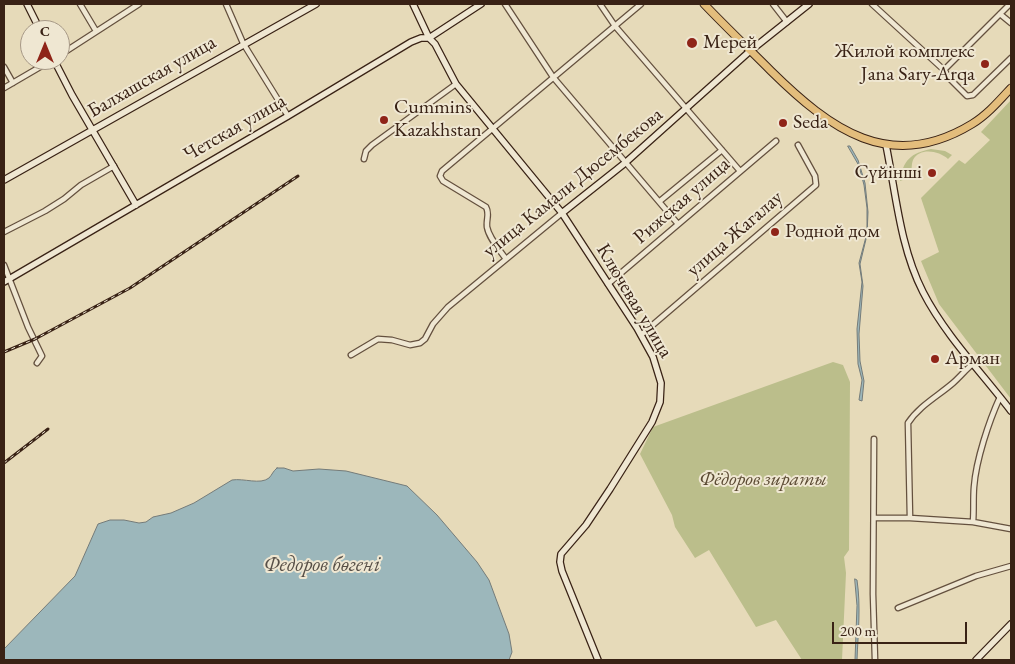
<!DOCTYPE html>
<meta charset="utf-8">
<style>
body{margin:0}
#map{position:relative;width:1015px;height:664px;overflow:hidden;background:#e6dab9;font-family:"EB Garamond",serif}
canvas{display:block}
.frame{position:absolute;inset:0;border:5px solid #392215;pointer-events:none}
.north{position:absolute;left:20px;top:20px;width:50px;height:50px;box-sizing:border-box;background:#efe7d2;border:1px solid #a69886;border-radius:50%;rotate:0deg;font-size:14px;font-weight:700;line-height:20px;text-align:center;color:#392215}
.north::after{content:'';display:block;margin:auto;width:18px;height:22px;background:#8f2418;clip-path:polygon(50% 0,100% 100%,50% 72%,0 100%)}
.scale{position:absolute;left:832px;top:622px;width:135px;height:22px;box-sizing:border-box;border:2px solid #392215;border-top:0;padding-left:6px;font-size:15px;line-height:18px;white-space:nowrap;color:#392215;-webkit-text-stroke:4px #efe7d2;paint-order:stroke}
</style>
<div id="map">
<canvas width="1015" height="664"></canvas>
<div class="frame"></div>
<div class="north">С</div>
<div class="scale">200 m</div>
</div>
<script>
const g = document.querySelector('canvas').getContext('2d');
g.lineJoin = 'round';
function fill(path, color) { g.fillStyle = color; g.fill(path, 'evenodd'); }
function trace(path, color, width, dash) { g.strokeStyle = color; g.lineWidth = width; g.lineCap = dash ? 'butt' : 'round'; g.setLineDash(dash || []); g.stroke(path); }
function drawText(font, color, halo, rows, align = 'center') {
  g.font = font + ' "EB Garamond",serif'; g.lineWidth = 4; g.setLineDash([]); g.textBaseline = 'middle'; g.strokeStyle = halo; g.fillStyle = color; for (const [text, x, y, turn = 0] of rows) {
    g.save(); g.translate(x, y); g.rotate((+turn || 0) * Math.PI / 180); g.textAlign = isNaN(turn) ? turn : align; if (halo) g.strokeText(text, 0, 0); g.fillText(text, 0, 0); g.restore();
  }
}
fill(new Path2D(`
 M1011,100V399L939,304L921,261L939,252L921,198L959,160L965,164L990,140L981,132Z
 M931,149L945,151L952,155L948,159C939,151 920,147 913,160C911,165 912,172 911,177L900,181C903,160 911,153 931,149Z
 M833,362L843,365L850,382L849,550L844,557L846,573L842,660H802L776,620L756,627L709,550L695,558L675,527L672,515L640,454L653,427Z`), '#bbbe8b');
const water = new Path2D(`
 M848,146H850L858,160L865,183L868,212L867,235L860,264L863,286L859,334L860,361L864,381L862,401L859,400L862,380L858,364L857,329L862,282L859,263L867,233V208L864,185L859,166Z
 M277,468H284L293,471L319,469L346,471L407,486L437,515L477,562L489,580L509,634L512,652L509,660H4V649L75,576L98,524L110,520H124L139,523L146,522L153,517L171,513L194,503L232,480C244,478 260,485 269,478C272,475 273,471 277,468Z
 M855,579L857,580C861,607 858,633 857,660H855L857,606Z`);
fill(water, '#9cb7bb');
trace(water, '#747b79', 1);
const street = new Path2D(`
 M80,4L96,31
 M226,4L243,43L288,116
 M505,4L553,77L678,224
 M600,4L615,26L740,171
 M773,4L787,22
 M872,4L944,70L1010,4
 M1000,14L1011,23
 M60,55L139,4
 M4,67L13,83
 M944,70L950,79L967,96L973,95L1011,58
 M4,88L52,60
 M364,159L366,151L372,145L456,84
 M660,201L722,150
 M4,232L45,211L64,199L81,185L114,166
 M506,259C499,249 489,238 487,227C486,219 490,214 486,207L443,181L440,176L442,171L641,4
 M4,265L28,327L42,356L37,363
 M608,284L776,141
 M641,335L816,185L815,176L798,145
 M351,355L378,339L392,340L410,345L420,343L425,339L433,324L448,307L562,213
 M1000,397C989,421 976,460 974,487C973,499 974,510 973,522L1011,529
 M874,439L873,594L875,660
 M874,518H910
 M973,522L910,518L908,423C919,406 938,396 953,383C961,376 966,369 974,363
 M898,608L976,576L1011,566`);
const secondary = new Path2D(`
 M27,4L40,30
 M413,4L429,38L435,44L456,84L562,213L637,328L653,357L661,383L660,402L652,422L610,489L586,525L561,554L560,562L562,571L598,660
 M54,60L72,95L136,205
 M886,145C896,194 900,247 923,292C945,335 982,373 1011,411
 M4,180C108,121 212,62 316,4
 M562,213L625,163L750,51L809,4
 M4,282L288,116L411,42L421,38H429L481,4
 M976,660L1011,624`);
const primary = new Path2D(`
 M704,4C726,27 749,49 771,71C830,129 890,174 972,124C987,115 999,101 1011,88`);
trace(street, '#64503e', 7);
trace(secondary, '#392215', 8);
trace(primary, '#392215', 9);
trace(street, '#efe7d2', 4.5);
trace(secondary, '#efe7d2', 5.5);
trace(primary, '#e3bd7c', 7);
const rail = new Path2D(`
 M4,352L35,339L130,288L298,176
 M4,463L48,429`);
trace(rail, '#392215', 3);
trace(rail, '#efe7d2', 1, [4]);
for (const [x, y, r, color] of [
 [692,43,6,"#8f2418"],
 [985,64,5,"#8f2418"],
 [384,120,5,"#8f2418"],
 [783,123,5,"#8f2418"],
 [932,173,5,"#8f2418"],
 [775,232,5,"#8f2418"],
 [935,359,5,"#8f2418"]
]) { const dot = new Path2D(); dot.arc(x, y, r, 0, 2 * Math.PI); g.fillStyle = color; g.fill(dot); trace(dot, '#efe7d2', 2); }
drawText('20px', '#392215', '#efe7d2', [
 ["Мерей",703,43],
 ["Жилой комплекс",975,52,"right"],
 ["Jana Sary-Arqa",975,75,"right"],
 ["Cummins",394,108],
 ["Kazakhstan",394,131],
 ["Seda",793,123],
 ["Сүйінші",922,173,"right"],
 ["Родной дом",785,232],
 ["Арман",945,359]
], 'left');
drawText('20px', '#392215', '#efe7d2', [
 ["Балхашская улица",152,77,-30],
 ["Четская улица",235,128,-30],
 ["улица Камали Дюсембекова",573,183,-39],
 ["Рижская улица",682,201,-41],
 ["улица Жагалау",735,234,-41],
 ["Ключевая улица",634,301,59]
]);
drawText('italic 20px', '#5a4932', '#efe7d2', [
 ["Фёдоров зираты",763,480]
]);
drawText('italic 21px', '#574f47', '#efe7d2', [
 ["Федоров бөгені",322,565]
]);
</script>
